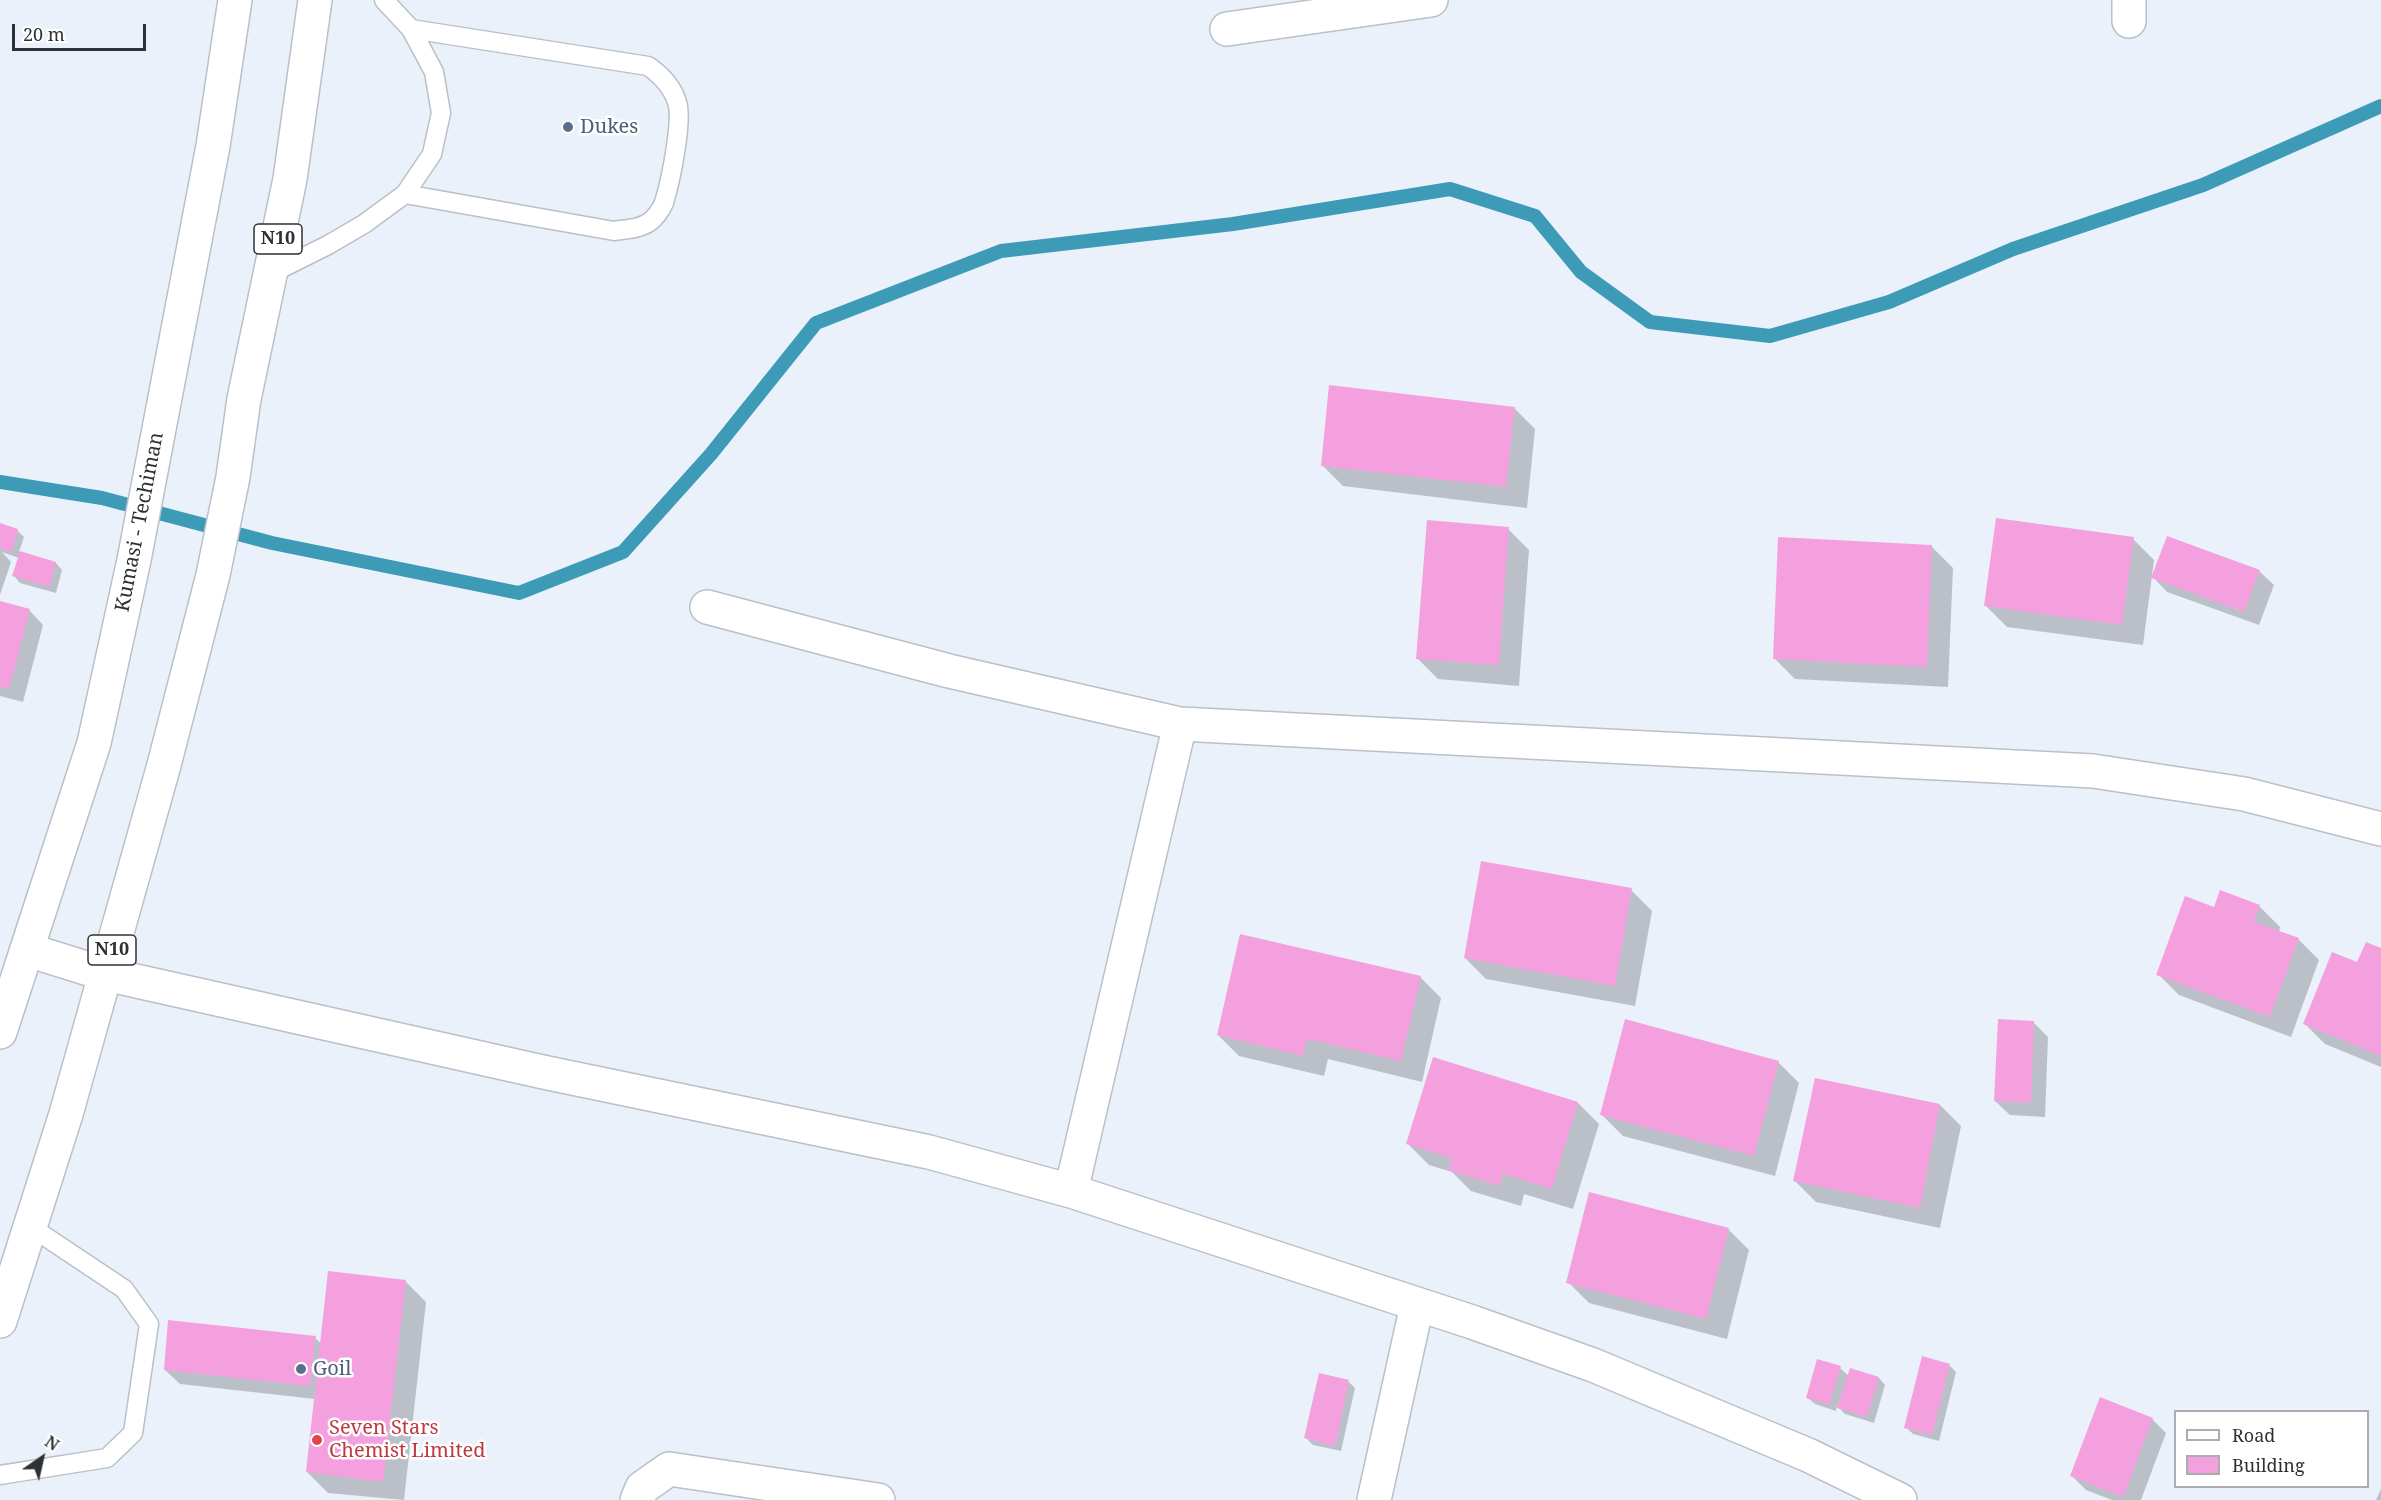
<!DOCTYPE html>
<style>
body{margin:0}
#map{position:relative;width:2381px;height:1500px;overflow:hidden;background:#eaf1fa;font-family:"Noto Serif",serif}
canvas{display:block}
.legend{position:absolute;left:2174px;top:1410px;width:195px;height:78px;box-sizing:border-box;background:#fff;border:2px solid #abadae;margin:0;padding:8px 10px;list-style:none;font-size:18px;color:#2e3134}
.legend li{display:flex;align-items:center;gap:12px;height:30px}
.legend b{width:30px;border:2px solid #abadae}
.north{position:absolute;left:12px;top:1428px;width:60px;height:60px;-webkit-text-stroke:4px #fff;paint-order:stroke;rotate:34deg;font-size:16px;font-weight:700;line-height:24px;text-align:center;color:#2e3134}
.north::after{content:'';display:block;margin:auto;width:21px;height:27px;background:#2e3134;clip-path:polygon(50% 0,100% 100%,50% 72%,0 100%)}
.scale{position:absolute;left:12px;top:24px;width:134px;height:27px;box-sizing:border-box;border:3px solid #2e3134;border-top:0;padding-left:8px;font-size:18px;line-height:21px;white-space:nowrap;color:#2e3134;-webkit-text-stroke:4px #fff;paint-order:stroke}
</style>
<div id="map">
<canvas width="2381" height="1500"></canvas>
<ul class="legend">
<li><b style="height:8px;background:#fff"></b>Road</li>
<li><b style="height:16px;background:#f4a0de"></b>Building</li>
</ul>
<div class="north">N</div>
<div class="scale">20 m</div>
</div>
<script>
const g = document.querySelector('canvas').getContext('2d');
g.lineJoin = 'round';
function fill(path, color) { g.fillStyle = color; g.fill(path, 'evenodd'); }
function trace(path, color, width, dash) { g.strokeStyle = color; g.lineWidth = width; g.lineCap = dash ? 'butt' : 'round'; g.setLineDash(dash || []); g.stroke(path); }
function drawText(font, color, halo, rows, align = 'center') {
  g.font = font + ' "Noto Serif",serif'; g.lineWidth = 5; g.setLineDash([]); g.textBaseline = 'middle'; g.strokeStyle = halo; g.fillStyle = color; for (const [text, x, y, turn = 0] of rows) {
    g.save(); g.translate(x, y); g.rotate((+turn || 0) * Math.PI / 180); g.textAlign = isNaN(turn) ? turn : align; if (halo) g.strokeText(text, 0, 0); g.fillText(text, 0, 0); g.restore();
  }
}
fill(new Path2D(`
 M1514,408L1535,429L1527,508L1343,486L1322,465Z
 M0,525L17,530L24,537L19,552L56,563L62,570L56,593L20,583L14,576L19,558L2,552L11,562L0,595Z
 M1508,529L1529,550L1519,686L1438,679L1417,658Z
 M2133,539L2154,560L2143,645L2007,627L1986,606Z
 M1932,547L1953,568L1948,687L1795,679L1774,658Z
 M2259,571L2274,585L2259,625L2167,592L2153,577Z
 M0,603L29,610L43,625L23,702L0,696Z
 M1631,890L1652,911L1635,1006L1486,979L1465,958Z
 M2259,906L2280,927L2279,932L2298,939L2319,960L2291,1037L2179,995L2158,974L2215,909Z
 M2381,950V1067L2325,1044L2304,1023L2358,964Z
 M1420,977L1441,998L1422,1082L1328,1059L1324,1076L1239,1056L1218,1035Z
 M2034,1023L2048,1037L2045,1117L2010,1115L1995,1101Z
 M1778,1062L1799,1083L1775,1176L1623,1136L1602,1115Z
 M1578,1103L1599,1124L1573,1209L1524,1194L1521,1206L1471,1191L1452,1172L1429,1165L1408,1144Z
 M1940,1105L1961,1126L1940,1228L1816,1202L1795,1181Z
 M1728,1229L1749,1250L1727,1339L1589,1303L1568,1282Z
 M405,1281L426,1302L404,1500L328,1493L307,1472L315,1399L180,1384L165,1370L315,1338L322,1344Z
 M1949,1365L1956,1372L1939,1441L1913,1434L1906,1427Z
 M1840,1368L1849,1376L1879,1378L1885,1385L1874,1423L1845,1414L1837,1406L1836,1411L1815,1404L1808,1398Z
 M1349,1382L1355,1388L1341,1451L1313,1445L1306,1438Z
 M2152,1419L2166,1433L2141,1500H2112L2086,1490L2072,1476Z
 M2381,1489V1500H2376Z`), '#0003');
trace(new Path2D(`
 M0,482L102,498L272,543L519,593L623,552L711,454L816,323L1001,251L1233,224L1450,189L1535,216L1581,272L1650,322L1770,336L1889,302L2013,249L2203,185L2381,106`), '#3e9bb8', 14);
fill(new Path2D(`
 M1329,385L1515,407L1506,487L1321,466Z
 M1996,518L2134,537L2122,625L1984,606Z
 M1427,520L1509,527L1499,665L1416,659Z
 M0,523L18,529L11,552L0,548Z
 M2167,536L2260,570L2244,612L2151,578Z
 M1778,537L1932,545L1927,667L1773,659Z
 M20,551L56,562L49,587L12,576Z
 M0,601L30,609L9,689L0,687Z
 M1481,861L1632,888L1615,986L1464,958Z
 M2220,890L2260,905L2254,922L2299,938L2270,1017L2156,975L2185,896L2214,907Z
 M1240,934L1421,976L1401,1061L1307,1039L1303,1056L1217,1035Z
 M2366,942L2381,948V1056L2303,1024L2332,952L2357,962Z
 M1625,1019L1779,1061L1754,1156L1600,1115Z
 M1998,1019L2034,1021L2031,1103L1994,1101Z
 M1433,1057L1578,1102L1552,1189L1503,1174L1500,1186L1448,1170L1452,1158L1406,1144Z
 M1815,1078L1940,1104L1920,1208L1793,1181Z
 M1589,1192L1729,1228L1706,1319L1566,1283Z
 M328,1271L406,1280L383,1482L306,1472Z
 M168,1320L316,1336L310,1386L164,1370Z
 M1922,1356L1950,1364L1932,1435L1904,1428Z
 M1817,1359L1841,1366L1829,1405L1806,1398Z
 M1850,1368L1879,1377L1867,1417L1837,1408Z
 M1319,1373L1349,1380L1335,1446L1304,1438Z
 M2100,1397L2153,1418L2123,1497L2070,1476Z`), '#f4a0de');
const lane = new Path2D(`
 M405,194L614,231C627,229 643,229 653,219C658,214 664,205 665,199C671,179 683,120 677,102C672,86 661,75 648,66L411,29
 M270,274L328,245L364,224L405,194L432,154L441,113L434,72L411,29L384,0
 M0,1475L107,1458L133,1433L149,1324L124,1289L31,1227`);
const street = new Path2D(`
 M2129,21V0
 M1227,29L1431,0
 M707,607L949,671L1180,724
 M28,950L105,974L543,1072L929,1152L1071,1191L1472,1322L1593,1365L1808,1455L1900,1500
 M1071,1191L1180,724L2093,771L2244,794L2381,829
 M637,1500L642,1488L669,1469L878,1500
 M1374,1500L1417,1305`);
const highway = new Path2D(`
 M0,1032L94,743L134,560L213,146L235,0
 M0,1321L66,1114L164,765L213,575L233,477L244,399L290,179L315,0`);
trace(lane, '#b9c0c8', 21);
trace(street, '#b9c0c8', 36);
trace(highway, '#b9c0c8', 36);
trace(lane, '#fff', 18);
trace(street, '#fff', 33);
trace(highway, '#fff', 33);
for (const [x, y, r, color] of [
 [568,127,6,"#5c6f8a"],
 [301,1369,6,"#5c6f8a"],
 [317,1440,6,"#e0444e"]
]) { const dot = new Path2D(); dot.arc(x, y, r, 0, 2 * Math.PI); g.fillStyle = color; g.fill(dot); trace(dot, '#fff', 2); }
for (const [x, y, w] of [
 [278,239,48],
 [112,950,48]
]) { const box = new Path2D(); box.roundRect(x - w / 2, y - 15, w, 30, 4.5); g.fillStyle = '#fff'; g.fill(box); trace(box, '#2e3134', 1.5); }
drawText('bold 18px', '#2e3134', null, [
 ["N10",278,239],
 ["N10",112,950]
]);
drawText('20px', '#4e5e75', '#fff', [
 ["Dukes",580,127],
 ["Goil",313,1369]
], 'left');
drawText('20px', '#2e3134', '#fff', [
 ["Kumasi - Techiman",140,522,-79]
]);
drawText('20px', '#be3a42', '#fff', [
 ["Seven Stars",329,1428],
 ["Chemist Limited",329,1451]
], 'left');
</script>
